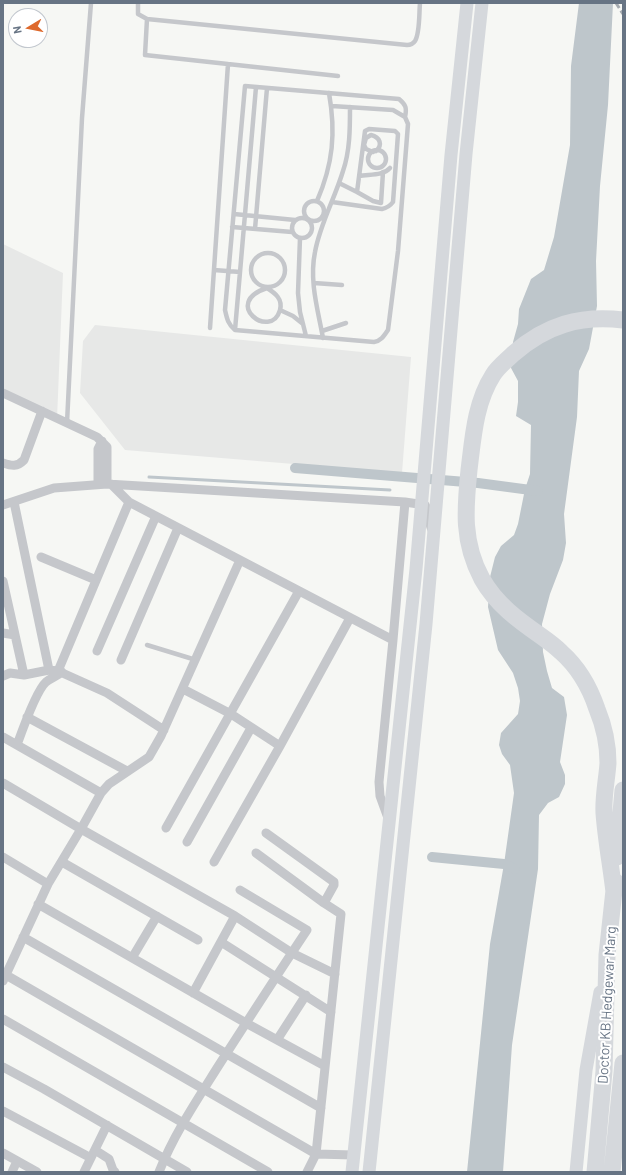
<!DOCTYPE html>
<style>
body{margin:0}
#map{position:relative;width:626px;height:1175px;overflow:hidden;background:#f6f7f4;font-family:Barlow,sans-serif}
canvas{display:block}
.frame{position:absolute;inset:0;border:4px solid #677484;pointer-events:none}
.north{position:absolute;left:8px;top:8px;width:40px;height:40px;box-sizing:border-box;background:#fff;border:1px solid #c2c7ce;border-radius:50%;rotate:260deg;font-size:11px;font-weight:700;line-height:16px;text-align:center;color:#677484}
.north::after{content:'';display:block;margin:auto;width:14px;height:18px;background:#de692c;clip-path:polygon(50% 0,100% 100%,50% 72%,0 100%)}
</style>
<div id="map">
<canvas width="626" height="1175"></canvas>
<div class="frame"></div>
<div class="north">N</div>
</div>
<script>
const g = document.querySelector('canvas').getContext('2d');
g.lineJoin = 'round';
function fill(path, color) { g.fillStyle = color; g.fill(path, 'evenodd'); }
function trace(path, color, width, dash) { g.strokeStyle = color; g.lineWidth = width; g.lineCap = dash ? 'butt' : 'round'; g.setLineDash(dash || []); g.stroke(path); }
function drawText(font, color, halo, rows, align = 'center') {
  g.font = font + ' Barlow,sans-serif'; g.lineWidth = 4; g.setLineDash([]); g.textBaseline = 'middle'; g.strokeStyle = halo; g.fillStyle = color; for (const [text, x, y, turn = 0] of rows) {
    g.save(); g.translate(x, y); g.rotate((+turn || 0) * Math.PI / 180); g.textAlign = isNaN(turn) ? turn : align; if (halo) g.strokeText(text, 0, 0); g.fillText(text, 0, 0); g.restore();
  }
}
fill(new Path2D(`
 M3,244L63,273L57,419L3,393Z
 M95,325L411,357L402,473L125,450L80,393L83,341Z`), '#e7e8e7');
fill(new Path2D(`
 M579,3H613L608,105L600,186L596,261L597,306L589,349L579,371L577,417L564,514L566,543L563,560L550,594L542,624L543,652L547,671L552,688L564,697L567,715L560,762L565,775V784L559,797L548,803L539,815L538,869L512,1045L503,1172H467L490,944L504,864L514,793L510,765L502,754L499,745L501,733L518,714L520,701L518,688L513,673L498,650L488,607L490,577L495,557L501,546L514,535L518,524L525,489L530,474L531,425L516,416L518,402V381L511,368L513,342L518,324L519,309L531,279L544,270L554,237L570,145L571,66Z`), '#bec6cb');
trace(new Path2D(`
 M149,477L390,490`), '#bec6cb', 3);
trace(new Path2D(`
 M295,468L478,483L538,491
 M432,857L504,864L515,869`), '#bec6cb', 10);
trace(new Path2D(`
 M138,3V14L147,19L407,45C410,45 413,44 415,41C420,33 419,13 420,3
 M147,19L145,55L338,76
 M332,106L393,110L405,117L408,124L398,251L388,330C384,336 381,341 374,342L235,330C228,324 227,319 225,310L245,86L399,99C406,105 407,108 405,117
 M368 159a9 9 0 1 1 18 0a9 9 0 1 1-18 0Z
 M373,152L366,149L364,145L366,138L371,135C380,137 383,145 376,151
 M359,176C369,174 383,176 390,168
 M339,183L357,192L373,201L381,203L383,172
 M317,201C333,164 336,133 329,93
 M304 211a10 10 0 1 1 20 0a10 10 0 1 1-20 0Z
 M332,202L382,209C387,208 390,206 393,202L398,134L395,131L369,129L365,131L357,192
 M234,214L295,220
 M292 228a10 10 0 1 1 20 0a10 10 0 1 1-20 0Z
 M232,227L292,232
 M255,229L267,88
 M300,238L298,293L300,312L306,336
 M251 270a17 17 0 1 1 34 0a17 17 0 1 1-34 0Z
 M214,270L240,272
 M314,283L342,285
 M267,288C275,293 283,299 280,310C271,341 221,303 267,288Z
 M280,310L293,316L303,324
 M210,328L228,64
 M235,330L256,87
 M322,331L346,323
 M323,338C318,310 309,281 315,252C320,224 335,198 343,171C350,151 350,128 350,107
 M67,423L82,118L91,3
 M147,645L196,660`), '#c5c7cb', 4.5);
trace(new Path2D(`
 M3,393L97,437L107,447V484
 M3,463C12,466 17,467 24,460L42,411
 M98,484V449L102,441
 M111,484L129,502L393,640
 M14,502L49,670
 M3,505L54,488L107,484L405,502L425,505C430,513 428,522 432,530
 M41,557L96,580
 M3,581L24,675
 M3,633L15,635
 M97,651L156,516
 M121,660L178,528
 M58,671L129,502
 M3,676L10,673L24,675L49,670L58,671L107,693L164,730
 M183,689L231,714L280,746
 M27,717L127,771
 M3,737L101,793
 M17,745C22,731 36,691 46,682C51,678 57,676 62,672
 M3,783L81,829L235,916L292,953L335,974
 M388,818L380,796L379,782L393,640L405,502
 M166,828L299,591
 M266,833L334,882V885L324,903
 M187,842L251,728
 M256,853L324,903L341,914L316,1154L307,1172
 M3,857L48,884
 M62,862L198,940
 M214,862L280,746L350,618
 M38,904L246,1023L325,1066
 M23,937L321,1108
 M221,942L331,1012
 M132,958L157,916
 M6,975L316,1154L353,1155
 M3,981L48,884L81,829L101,793L109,784L149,757L161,736L240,560
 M193,993L235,916
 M3,1019L268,1172
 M277,1040L306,995
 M3,1067L44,1089L187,1172
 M3,1111L91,1158
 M95,1150L109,1159L113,1170L115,1172
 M3,1153L37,1172
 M12,1172L17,1161
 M84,1172L107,1125
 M159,1172C174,1134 197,1100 219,1065C248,1020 277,975 307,930L240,890`), '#c5c7cb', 9);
trace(new Path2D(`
 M352,1172L416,569L451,155L467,3
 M369,1172L426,624L466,154L482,3
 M576,1172L586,1070L600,992`), '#d5d8dc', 13);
trace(new Path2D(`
 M617,857L623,790
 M614,892C611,866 606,840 604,813C603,796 607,779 608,763C608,744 604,726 597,709C590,688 578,667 561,652C555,646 548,641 541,636C518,620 496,604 482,579C462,542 465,509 469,470C473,438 475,403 493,375C498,367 506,361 513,354C546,325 580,315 623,320
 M595,1172L604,1071L607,955L615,881
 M612,1172L623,1063`), '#d5d8dc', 17);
trace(new Path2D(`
 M616,3L623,14`), '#a5aab0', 3, [6, 3]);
drawText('14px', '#677484', '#fff', [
 ["Doctor KB Hedgewar Marg",607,1005,-87]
]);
</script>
